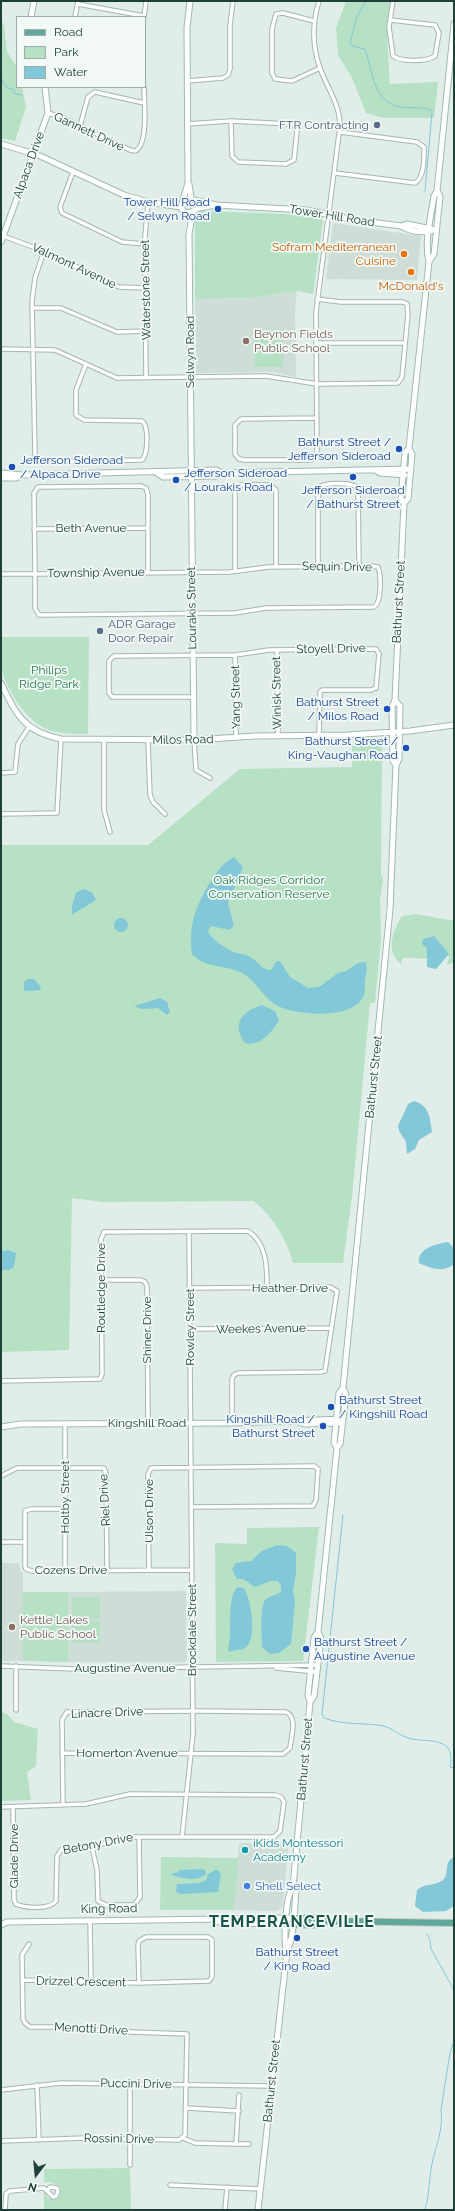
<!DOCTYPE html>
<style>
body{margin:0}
#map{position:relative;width:455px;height:2211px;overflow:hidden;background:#e1ede8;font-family:Raleway,sans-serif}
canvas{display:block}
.frame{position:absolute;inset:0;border:2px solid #1f4039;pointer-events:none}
.legend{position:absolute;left:16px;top:16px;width:130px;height:72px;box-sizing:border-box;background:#f2f9f6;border:1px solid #9eafaa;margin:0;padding:5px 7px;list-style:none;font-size:12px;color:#1f4039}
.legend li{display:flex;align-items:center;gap:8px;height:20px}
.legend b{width:20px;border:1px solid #9eafaa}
.north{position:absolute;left:16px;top:2155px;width:40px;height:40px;-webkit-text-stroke:3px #f2f9f6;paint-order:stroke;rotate:196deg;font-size:11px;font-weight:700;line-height:16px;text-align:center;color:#1f4039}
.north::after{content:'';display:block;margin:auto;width:14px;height:18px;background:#1f4039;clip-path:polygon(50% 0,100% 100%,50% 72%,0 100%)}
</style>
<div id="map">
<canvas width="455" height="2211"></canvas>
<div class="frame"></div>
<ul class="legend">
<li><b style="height:5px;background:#60a899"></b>Road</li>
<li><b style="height:11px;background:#b7e1c4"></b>Park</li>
<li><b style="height:11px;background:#82c8d9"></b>Water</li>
</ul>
<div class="north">N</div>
</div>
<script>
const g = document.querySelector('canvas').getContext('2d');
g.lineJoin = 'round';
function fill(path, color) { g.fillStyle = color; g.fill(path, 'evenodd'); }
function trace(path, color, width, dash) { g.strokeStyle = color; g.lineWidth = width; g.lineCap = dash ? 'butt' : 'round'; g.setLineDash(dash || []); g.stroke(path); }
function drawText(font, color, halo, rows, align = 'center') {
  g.font = font + ' Raleway,sans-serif'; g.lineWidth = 3.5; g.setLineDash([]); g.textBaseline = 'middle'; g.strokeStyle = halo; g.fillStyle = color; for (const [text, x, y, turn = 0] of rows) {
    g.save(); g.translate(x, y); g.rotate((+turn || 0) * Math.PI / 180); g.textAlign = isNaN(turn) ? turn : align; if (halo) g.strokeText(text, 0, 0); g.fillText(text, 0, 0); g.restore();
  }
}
fill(new Path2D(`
 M333,223L421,236L417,280L326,279Z
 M297,291L295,311L296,377L271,372L196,373L195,299L252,298Z
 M1,1563H19L20,1570L23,1574V1661H1Z
 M186,1591L187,1660L185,1662H68V1592Z
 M289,1842L283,1904L281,1908L277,1911L234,1910L239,1843Z`), '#cfddd7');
fill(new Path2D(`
 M346,1H390C386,29 388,56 390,84L438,82L434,118H384L366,113L352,78L338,55L336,28Z
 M1,21L4,24L7,52L17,67V87H22L26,107L15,141L1,138Z
 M201,211L285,214L321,219L323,221L313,294L297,291L252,298L195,299V217Z
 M283,329V367H255L254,330Z
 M1,637H89L88,734C75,734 61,734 49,730C26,722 7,690 1,668C0,659 1,646 1,637Z
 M382,742L381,874L383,880L380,900L381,940L375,1003H370L352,1197L343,1263H293C289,1243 270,1212 253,1201L103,1202L72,1198L69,1350L1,1352V845H148L240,769L352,767V743Z
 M416,914L454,921V962L447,965L449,957L447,954L428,955L427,958C418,960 409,955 402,959L401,964C385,950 393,931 402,916Z
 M319,1527L303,1661L216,1662L215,1543L247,1544V1528Z
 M23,1592H68V1662L23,1661Z
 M72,1597H100V1619H72Z
 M72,1621H100V1643H72Z
 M1,1712L7,1714L14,1722L38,1729L36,1766L27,1772L31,1800L1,1801Z
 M161,1857L239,1858L234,1910H160Z
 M130,2168L131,2210H44V2192L48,2198L55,2199L60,2196L61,2188C55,2183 51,2182 44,2182V2169Z`), '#b7e1c4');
fill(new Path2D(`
 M234,857L243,867L228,903L234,926L229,930L211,926L208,931C210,938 225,948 232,951C237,954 244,953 250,957C258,961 261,970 271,970L277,961H280L290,977L308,988L319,987L338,973L346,971L358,963L366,962C368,969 366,974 365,980C364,988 367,993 361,1000C348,1019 300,1015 280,1007C264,1000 257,981 242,973C225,964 205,969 192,954C188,925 196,905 211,881C218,870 223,863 234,857Z
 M83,889L92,892L96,900L72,915V905L76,893Z
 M114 925a7 7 0 1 1 14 0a7 7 0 1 1-14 0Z
 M434,936L449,954L436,969L427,967V948L422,944L423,939Z
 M28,979H34L40,986L41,990L24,991V982Z
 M160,998L167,1002L170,1012L167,1015L158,1008L142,1009L134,1006Z
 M262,1005L275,1011L279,1020C272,1032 260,1047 245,1043C231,1024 242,1011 262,1005Z
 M414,1101C430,1106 430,1118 432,1132L419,1140L415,1149L407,1154L406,1142L399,1131L398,1126L408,1104Z
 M448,1242L454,1248L453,1265C441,1273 431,1268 419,1263C417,1248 436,1244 448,1242Z
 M8,1250L16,1253L14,1267L9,1270H1V1252Z
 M277,1545L287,1546L296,1553V1573L293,1591L295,1601L291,1644L279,1653L270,1654L262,1647C262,1636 259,1606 266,1599C270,1596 276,1595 281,1592V1586L278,1581H271L255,1587L243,1579H237L232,1569L236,1563L251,1561L262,1551Z
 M237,1587L244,1588C251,1600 258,1640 245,1648C241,1651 235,1649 230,1652L228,1650C233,1632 226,1600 237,1587Z
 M454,1857V1906L446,1911L423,1912L415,1906L417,1890C425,1883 436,1886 443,1880C449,1874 445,1867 449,1861C450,1860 452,1858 454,1857Z
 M201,1869L205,1870L206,1874C199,1882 180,1879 171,1874L179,1872V1870Z
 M215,1870H218L221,1874L218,1892L180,1894L176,1892L177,1884L199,1883L206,1880L208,1874Z`), '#82c8d9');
trace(new Path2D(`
 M366,1L357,17L350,42L352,46L365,49C373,70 372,102 400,107C411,109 421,106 431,110L432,112L425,191
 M1,76C3,83 5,89 13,89L15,94L22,95
 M343,1515L322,1714L324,1718C346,1726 362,1722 384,1726C394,1729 401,1737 412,1739C422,1741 439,1739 447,1747C452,1752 451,1761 450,1767L454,1768
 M454,1783V1825
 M454,1857V1851
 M427,1934L430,1940L431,1949L454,1990
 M425,2210C430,2193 429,2169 435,2152C439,2138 443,2124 441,2109L450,2053L454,2041`), '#82c8d9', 1);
const street = new Path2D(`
 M78,4L144,16
 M75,17L78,1
 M144,17L146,1
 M390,20L435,25L439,33L435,56C427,62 401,62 393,56L389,27L393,1
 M314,21L283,13L276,14L272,29V73L275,79L292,81L320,68
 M187,81L223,78L228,75L230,69V25L233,1
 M48,113L61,117L130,150L135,151C149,145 144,101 144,87
 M187,124L231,121L291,124H293L297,131L294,160L286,164L238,162L232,156L231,121
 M80,126L88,97L95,92L144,103
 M73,172L60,207L62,213L122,242L145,244
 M335,173L415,183C425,177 424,157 424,147L417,142L340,132
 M3,236L44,251L119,287L146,288
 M44,251L35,278L32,301L35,456L39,461L42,462L142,460C148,454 149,426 142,421L84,420L76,415V390L86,364
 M32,308H61L117,332L146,331
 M316,343H405
 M1,349L55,350L117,378L266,376L317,384L398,383L402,377L408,314L407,304L403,302H341L317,299
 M146,378L145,237L148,202
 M317,418L241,419L235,425V454L239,459L245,460H309L313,459L317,453L316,312L340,126C340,104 327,88 320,68C312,46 312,24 319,1
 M34,529L148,528
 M318,566V488C323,482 353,482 358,488L359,565
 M235,571V489L241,485H270L276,490V567
 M1,574H35L230,572L268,567L372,566L378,567C381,575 382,602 374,607L266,608L235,613L39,615L35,608V569L34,493L38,487L141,486L146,488L148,495V573
 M277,650L278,736
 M235,655L236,738
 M193,697H112L109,693V661L114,656L235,655L269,650L376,649L379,654L376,688L371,690H322L320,692L319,736
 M194,740L196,770L210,778
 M104,741V810L110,832
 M148,741L150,795L153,802L165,814
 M1,773L15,772L18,744L29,727
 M1,814L57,813L61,739
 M101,1280H141L145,1282L147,1286L148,1423
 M190,1288L330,1287L337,1291L325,1371L320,1372L238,1373L234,1375L232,1379V1423
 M190,1329L332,1328
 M1,1381L100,1379L102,1374L101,1239L104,1232L248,1231C267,1243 267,1268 267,1287
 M65,1424V1570
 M1,1476L17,1468H104L106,1474L107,1571
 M65,1509H31L25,1511V1566L26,1569L32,1571L191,1570
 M1,1542H24
 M149,1570L148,1474L151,1468L314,1466L318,1469L316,1500L313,1506L191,1507
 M1,1666L73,1669L318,1665
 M276,1668L317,1672
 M16,1710V1666
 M62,1753L283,1754L290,1748C291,1737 298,1717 286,1712L198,1711L67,1712L62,1720L63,1805
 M1,1807L86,1804L130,1794L275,1795L281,1797L284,1802L280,1831L274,1837H130L85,1848L62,1849L57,1856L56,1901C50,1910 25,1908 16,1904L14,1900L13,1807
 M182,1837L193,1734L189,1231
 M92,1847L97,1870L98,1901L106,1905H134L140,1897L139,1837
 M90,1920L91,1981
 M23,1980L139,1983L209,1981L212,1977V1940L208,1937H146L139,1941L138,1945L139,1983
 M37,2085L39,2140
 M1,2090L61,2083L271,2086
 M186,2108L239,2111
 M183,2138L195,2143L236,2144L239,2095
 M1,2141L85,2138L179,2140L185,2135L187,2034L103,2031L73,2027H30L25,2023L23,2019L22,1955L29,1944
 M236,2144H249
 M130,2165V2084
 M170,2185L260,2189
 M5,2210L6,2194L10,2191L44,2188L53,2197L56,2196L58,2192L57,2188L50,2187L48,2190
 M225,2210L227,2187`);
const secondary = new Path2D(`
 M190,1L187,28L188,183L181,207L184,212L189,213L199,208L216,205
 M31,17L34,1
 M1,144L38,155L124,195L148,202L181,207
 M189,184L191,198
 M194,200L216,205L306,210L355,220L401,226L407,224L436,230
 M193,211L189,234L194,740
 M401,226C410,231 421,233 431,231
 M1,242L48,113L45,87
 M429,262L434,254L440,196L437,191
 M377,471L380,473L405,475
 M1,473L22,475L216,470L222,473L411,469
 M157,473L163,477L217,476L222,473
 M1,478H16L22,475
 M404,503L401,498L405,453L409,448L429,262C424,242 431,217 434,196L437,191L454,24
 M1,683C15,714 25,732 61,739L194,740L255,736L347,735L410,731L454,725
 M396,765L393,761L392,707L395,700L404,503L408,499L412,454L409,448
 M295,1421L305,1424L338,1423
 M1,1427L21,1424L232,1423L343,1419
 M337,1448L334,1443L339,1393L343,1388L390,909L396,765L399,759L400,706L395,700
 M310,1702L314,1696L321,1639L318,1632L337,1448L340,1444L346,1394L343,1388
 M212,1919L222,1923L286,1924
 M1,1925L7,1922L293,1918
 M286,1950C284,1937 285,1897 293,1887
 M258,2210L287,1951C295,1933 294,1911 296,1891L293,1887L310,1702L308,1695L314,1638L318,1632`);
const primary = new Path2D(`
 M293,1918H317L327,1921L454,1923
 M286,1924L317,1925L327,1921`);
trace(street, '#a3b6b0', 5.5);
trace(secondary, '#9ebbb1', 7);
trace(primary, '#c0cac8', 8);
trace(street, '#fff', 3.5);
trace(secondary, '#fff', 5);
trace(primary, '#60a899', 6);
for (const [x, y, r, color] of [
 [377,125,4,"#5c6f8a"],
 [218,209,4,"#1a4fb4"],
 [404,254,4,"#e8710a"],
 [411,272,4,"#e8710a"],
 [246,341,4,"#8d6e63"],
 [399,449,4,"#1a4fb4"],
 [12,467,4,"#1a4fb4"],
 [353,477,4,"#1a4fb4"],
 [176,480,4,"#1a4fb4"],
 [100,631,4,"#5c6f8a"],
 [387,709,4,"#1a4fb4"],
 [406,748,4,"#1a4fb4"],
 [331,1407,4,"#1a4fb4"],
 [323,1426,4,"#1a4fb4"],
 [12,1627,4,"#8d6e63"],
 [306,1649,4,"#1a4fb4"],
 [245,1850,4,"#0f9aa8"],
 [247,1886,4,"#3f7fe0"],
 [297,1938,4,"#1a4fb4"]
]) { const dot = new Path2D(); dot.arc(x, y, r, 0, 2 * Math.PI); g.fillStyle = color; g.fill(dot); trace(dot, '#f2f9f6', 1.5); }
drawText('12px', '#4e5e75', '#f2f9f6', [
 ["FTR Contracting",369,125],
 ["ADR Garage",108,624,"left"],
 ["Door Repair",108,638,"left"]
], 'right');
drawText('12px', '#1f4039', '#f2f9f6', [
 ["Gannett Drive",89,132,25],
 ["Alpaca Drive",29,165,-70],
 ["Tower Hill Road",332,216,9],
 ["Valmont Avenue",74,266,25],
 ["Waterstone Street",146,290,-91],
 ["Selwyn Road",190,352,-90],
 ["Beth Avenue",91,528],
 ["Sequin Drive",337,567,1],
 ["Township Avenue",96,573,-1],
 ["Bathurst Street",399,602,-87],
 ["Lourakis Street",192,608,-91],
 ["Stoyell Drive",331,649,-1],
 ["Winisk Street",277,693,-91],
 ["Yang Street",236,697,-91],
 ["Milos Road",183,740,-1],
 ["Bathurst Street",374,1077,-84],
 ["Routledge Drive",101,1288,-90],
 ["Heather Drive",290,1288],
 ["Rowley Street",190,1327,-90],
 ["Weekes Avenue",261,1329,-1],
 ["Shiner Drive",147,1330,-90],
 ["Kingshill Road",147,1423],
 ["Holtby Street",65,1497,-90],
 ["Riel Drive",105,1500,-93],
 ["Ulson Drive",149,1511,-90],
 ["Cozens Drive",71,1570],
 ["Brockdale Street",192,1630,-90],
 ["Augustine Avenue",125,1668],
 ["Linacre Drive",107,1713,-2],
 ["Homerton Avenue",127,1753],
 ["Bathurst Street",305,1759,-85],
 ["Betony Drive",98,1844,-11],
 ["Glade Drive",14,1856,-90],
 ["King Road",109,1909,-1],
 ["Drizzel Crescent",81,1982,1],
 ["Menotti Drive",91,2029,3],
 ["Bathurst Street",272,2081,-84],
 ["Puccini Drive",136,2084,1],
 ["Rossini Drive",119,2139,1]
]);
drawText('12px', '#164399', '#f2f9f6', [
 ["Tower Hill Road",210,202],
 ["/ Selwyn Road",210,216],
 ["Bathurst Street /",391,442],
 ["Jefferson Sideroad",391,456],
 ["Jefferson Sideroad",20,460,"left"],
 ["/ Alpaca Drive",20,474,"left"],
 ["Jefferson Sideroad",184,473,"left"],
 ["/ Lourakis Road",184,487,"left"],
 ["Jefferson Sideroad",353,490,"center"],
 ["/ Bathurst Street",353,504,"center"],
 ["Bathurst Street",379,702],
 ["/ Milos Road",379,716],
 ["Bathurst Street /",398,741],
 ["King-Vaughan Road",398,755],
 ["Bathurst Street",339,1400,"left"],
 ["/ Kingshill Road",339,1414,"left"],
 ["Kingshill Road /",315,1419],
 ["Bathurst Street",315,1433],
 ["Bathurst Street /",314,1642,"left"],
 ["Augustine Avenue",314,1656,"left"],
 ["Bathurst Street",297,1952,"center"],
 ["/ King Road",297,1966,"center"]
], 'right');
drawText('12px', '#c56008', '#f2f9f6', [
 ["Sofram Mediterranean",396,247],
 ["Cuisine",396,261],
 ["McDonald's",411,286,"center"]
], 'right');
drawText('12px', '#785e54', '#f2f9f6', [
 ["Beynon Fields",254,334],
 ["Public School",254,348],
 ["Kettle Lakes",20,1620],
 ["Public School",20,1634]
], 'left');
drawText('12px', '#247c4a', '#f2f9f6', [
 ["Philips",49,670],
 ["Ridge Park",49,684],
 ["Oak Ridges Corridor",269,880],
 ["Conservation Reserve",269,894]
]);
drawText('12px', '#0d838f', '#f2f9f6', [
 ["iKids Montessori",253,1843],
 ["Academy",253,1857]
], 'left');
drawText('12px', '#366cbe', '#f2f9f6', [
 ["Shell Select",255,1886]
], 'left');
g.letterSpacing = '1px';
drawText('bold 16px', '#185549', '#f2f9f6', [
 ["TEMPERANCEVILLE",292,1922]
]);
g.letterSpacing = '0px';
</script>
